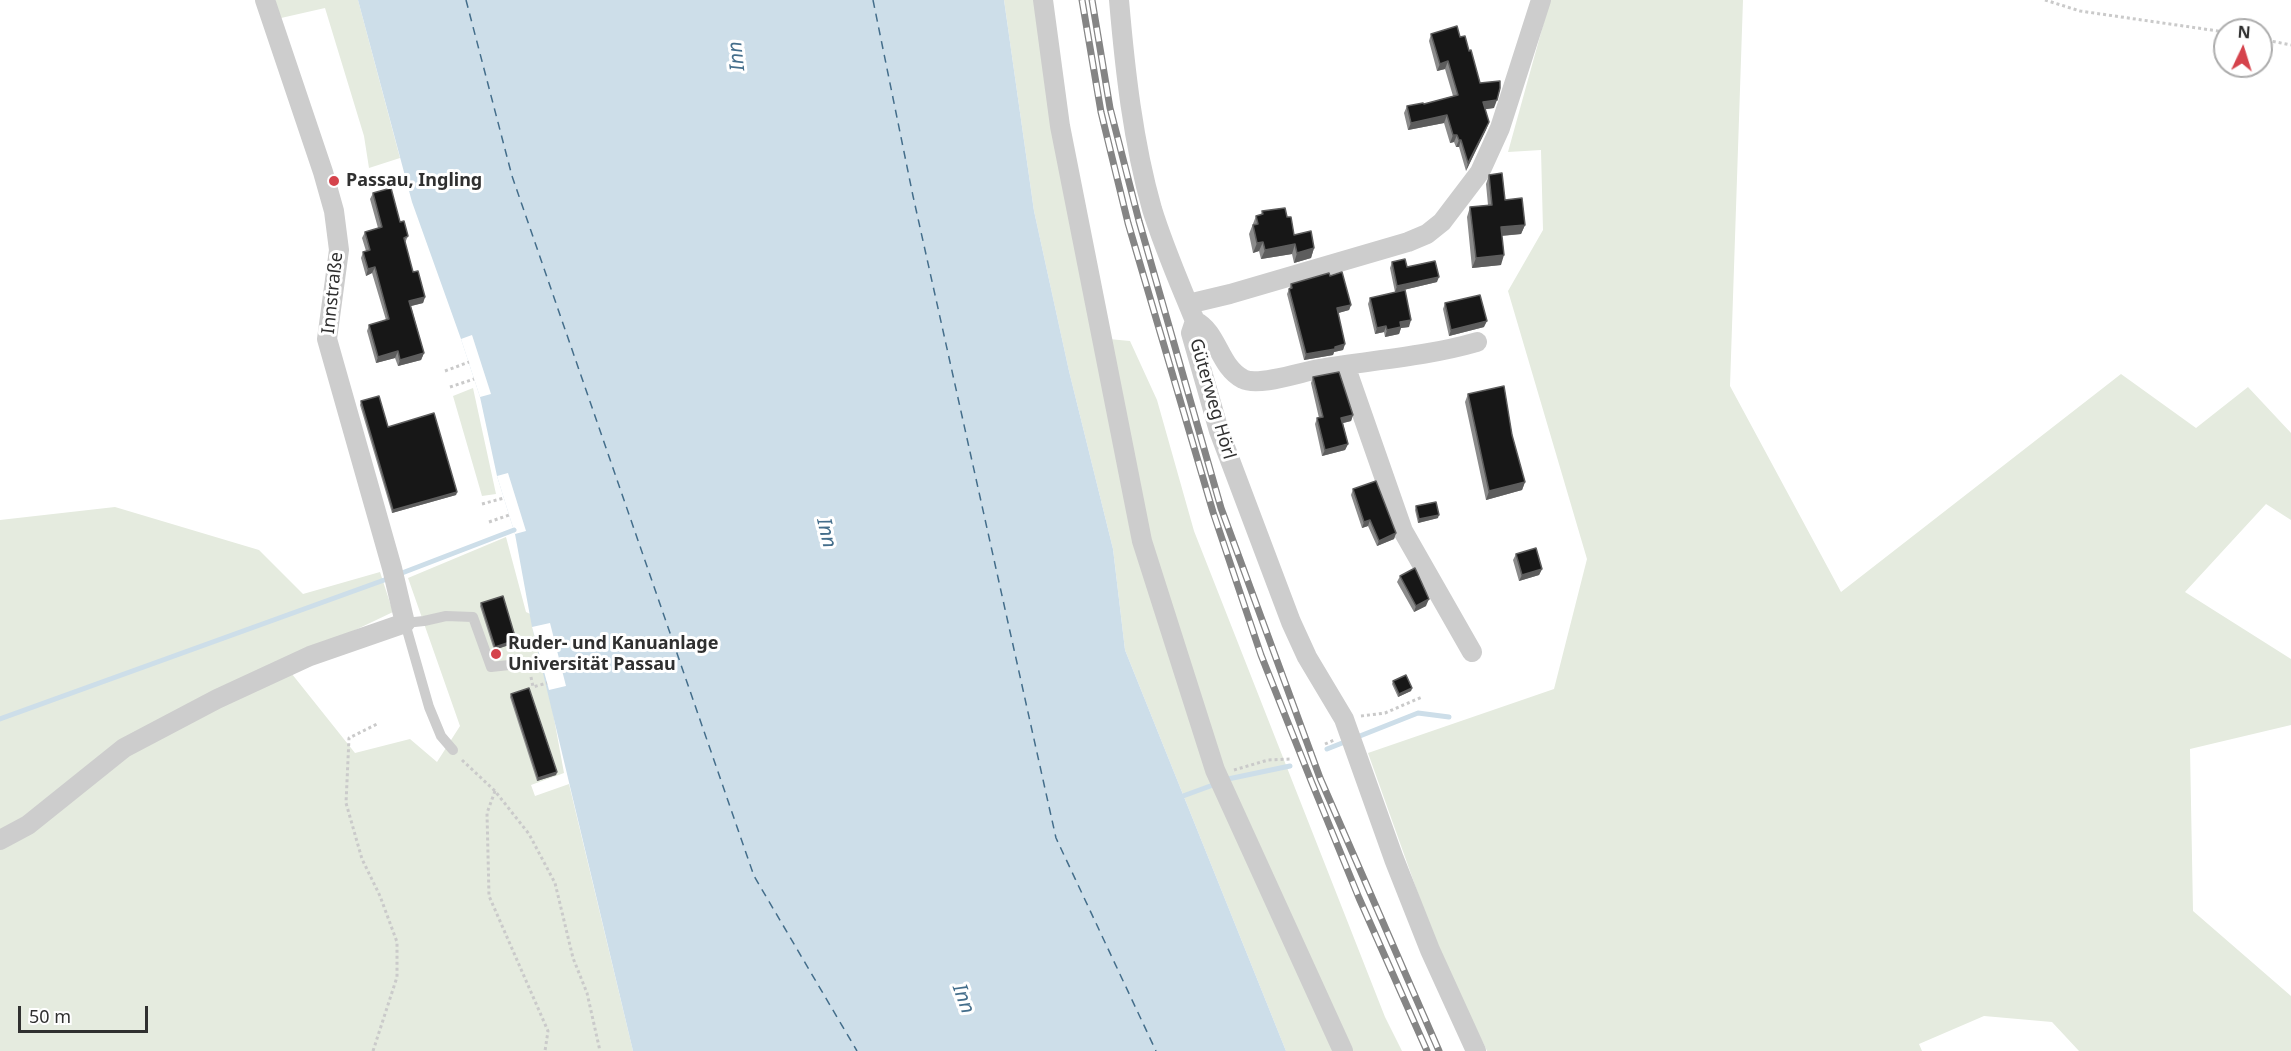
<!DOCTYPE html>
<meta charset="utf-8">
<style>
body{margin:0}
#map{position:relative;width:2291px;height:1051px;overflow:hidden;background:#fff;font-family:"Noto Sans",sans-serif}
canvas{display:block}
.north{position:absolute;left:2213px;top:18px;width:60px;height:60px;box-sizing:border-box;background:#fff;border:2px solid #acacac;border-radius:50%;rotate:4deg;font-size:16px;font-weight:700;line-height:24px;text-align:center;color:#303030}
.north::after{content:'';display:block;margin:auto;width:21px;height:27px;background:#d5434c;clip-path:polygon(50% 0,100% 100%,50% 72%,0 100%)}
.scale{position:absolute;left:18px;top:1006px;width:130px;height:27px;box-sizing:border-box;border:3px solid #303030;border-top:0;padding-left:8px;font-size:18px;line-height:21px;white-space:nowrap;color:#303030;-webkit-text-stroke:4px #fff;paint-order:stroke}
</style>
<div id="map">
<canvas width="2291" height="1051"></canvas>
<div class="north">N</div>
<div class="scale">50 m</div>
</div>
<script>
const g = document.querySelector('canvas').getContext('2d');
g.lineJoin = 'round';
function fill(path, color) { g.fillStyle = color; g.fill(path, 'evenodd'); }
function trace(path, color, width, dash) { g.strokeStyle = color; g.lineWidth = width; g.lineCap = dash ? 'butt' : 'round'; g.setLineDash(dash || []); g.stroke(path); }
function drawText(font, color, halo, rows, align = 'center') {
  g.font = font + ' "Noto Sans",sans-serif'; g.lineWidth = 6; g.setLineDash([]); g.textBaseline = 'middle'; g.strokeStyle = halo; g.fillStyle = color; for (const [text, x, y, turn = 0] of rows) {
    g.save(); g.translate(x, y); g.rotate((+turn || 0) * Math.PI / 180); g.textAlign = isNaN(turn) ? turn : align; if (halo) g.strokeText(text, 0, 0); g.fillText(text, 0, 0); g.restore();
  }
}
fill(new Path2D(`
 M275,0H358L400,158L369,168L364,136L325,8L281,18Z
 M1004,0H1037L1098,338L1130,341L1157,400L1194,531L1385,1017L1402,1051H1286L1125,650L1113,549L1069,371L1034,211Z
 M1550,0H1743L1730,386L1841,592L2121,374L2196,428L2248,387L2291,433V520L2266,504L2185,592L2291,659V725L2190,749L2193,911L2291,996V1051H2079L2052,1022L1984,1016L1919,1044L1922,1051H1487L1437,947L1368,753L1554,689L1587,559L1508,291L1543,230L1541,150L1508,152Z
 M473,388L496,494L482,496L453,396Z
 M115,507L259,550L303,594L380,572L393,612L284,664L355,753L410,739L437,762L460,726L408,578L506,537L526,612L550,623L549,691L564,773L531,785L535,796L569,784L633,1051H0V520Z`), '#e5ebdf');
fill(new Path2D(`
 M358,0H1004L1034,211L1069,371L1113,549L1125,650L1286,1051H633L532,627L515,534L497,476L480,397L461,339L412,202Z`), '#cddee9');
fill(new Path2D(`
 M472,335L491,394L480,397L461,339Z
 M508,473L526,531L515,534L497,476Z
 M550,623L566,686L549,690L532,627Z`), '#fff');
trace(new Path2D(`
 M402,573L514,530
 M0,719L387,579
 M1327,749L1418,713L1449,717
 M1228,779L1290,766
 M1183,796L1213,785`), '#cddee9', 5);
trace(new Path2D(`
 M466,0L512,176L754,876L857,1051
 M873,0L913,196L1056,838L1156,1051`), '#446e8b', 1.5, [8, 6]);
trace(new Path2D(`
 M2045,0L2080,11L2225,32
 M2261,39L2291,45
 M445,371L469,362
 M450,387L474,379
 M482,504L504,498
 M489,522L509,515
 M531,677L533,687L547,683
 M1361,716L1385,713L1422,697
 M1325,744L1334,740
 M462,760L495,791L529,834L555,883L573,958L587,993L600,1051
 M1234,770L1268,760L1291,759
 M495,791L487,813L489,896L548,1031L545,1051
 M373,1051L397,977V942L380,896L362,859L346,803L349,738L377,724`), '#cacaca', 3, [3, 3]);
trace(new Path2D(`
 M453,750L441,736L429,707L405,623L424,621L446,616L473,617L491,667L527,663`), '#cdcdcd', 10);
trace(new Path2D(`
 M1043,0L1060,126L1142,541L1215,770L1343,1051
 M1119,0C1125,70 1133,142 1152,209C1164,248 1180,284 1195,321L1191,333L1219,431L1291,622L1307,657L1344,719L1394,859L1430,950L1476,1051
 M1188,304L1230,294L1408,242L1427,234L1442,222L1480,172L1500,128L1541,0
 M1195,321C1218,332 1219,367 1243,379C1258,387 1301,372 1319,369C1372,360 1425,357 1477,342
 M1345,365L1403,531L1472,652
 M0,840L28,825L124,748L217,699L310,656L405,623L392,568L327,339L339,250L334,211L323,172L265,0`), '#cdcdcd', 20);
const rail = new Path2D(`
 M1082,0L1101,112L1128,223L1213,512L1261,655L1312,783L1359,898L1427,1051
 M1092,0L1110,108L1139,221L1221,508L1320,778L1439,1051`);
trace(rail, '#858585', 7);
trace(rail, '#fff', 4.5, [14]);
fill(new Path2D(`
 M1431,34L1460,37L1469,51L1480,83L1494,108L1485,109L1489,122L1466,171L1459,147H1456L1454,142L1450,143L1444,123L1408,130L1404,113L1407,106L1424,104L1453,96L1445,69L1437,71L1429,41Z
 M1489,175L1505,200L1525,225L1521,234L1502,236L1501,265L1472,268L1467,217L1470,207L1488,205L1486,184Z
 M373,193L400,222L408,236L405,243L413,272L425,297L423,303L411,306L424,353L421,360L398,366L395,358L376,363L367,331L369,325L386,320L372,273L366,276L361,258L363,252L366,251L362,238L365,232L378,228L370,199Z
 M1262,211L1287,217L1294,235L1314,248L1311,258L1294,263L1292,254L1261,259L1259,251L1253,253L1249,234L1256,216L1261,215Z
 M1392,262L1407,267L1437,282L1395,292L1390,268Z
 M1330,276L1351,305L1349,310L1338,313L1345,344L1343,350L1334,352L1333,355L1304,360L1287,294L1291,284Z
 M1370,298L1409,327L1401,328L1399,334L1385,337L1384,332L1375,334L1368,304Z
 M1445,303L1484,327L1449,336L1443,309Z
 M1313,377L1353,415L1351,421L1343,423L1348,444L1345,450L1322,456L1315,424L1317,418H1319L1311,383Z
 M1468,394L1512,435L1525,482L1522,490L1486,500L1465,402Z
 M361,401L457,492L456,495L392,513L360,405Z
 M1353,489L1396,533L1394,539L1377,546L1368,526L1362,528L1351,495Z
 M1416,506L1438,518L1418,523L1415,510Z
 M1516,554L1542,569L1539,575L1519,581L1513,560Z
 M1400,576L1426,606L1414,612L1397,582Z
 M481,603L515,643L494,650L480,606Z
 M1393,681L1412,688L1411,691L1398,697L1392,684Z
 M511,694L557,772L556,775L537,781L510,697Z`), '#8b8b8b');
fill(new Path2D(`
 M1448,61L1445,69L1437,71L1440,64Z
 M1497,100L1494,108L1480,110L1483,102Z
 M1447,115L1444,123L1408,130L1411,123Z
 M1489,122L1486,130L1466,171L1468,163Z
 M1453,135H1457L1454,142L1450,143Z
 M1459,140H1461L1459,147H1456Z
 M1525,225L1521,234L1498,236L1501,227Z
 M1263,242L1259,251L1253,253L1257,243Z
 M1295,244L1292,254L1261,259L1265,250Z
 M1314,248L1311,258L1294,263L1297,253Z
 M1504,255L1501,265L1472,268L1476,258Z
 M375,267L372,273L366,276L368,269Z
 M1439,277L1437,282L1395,292L1397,286Z
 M425,297L423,303L407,307L409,301Z
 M1351,305L1349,310L1335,314L1337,308Z
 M1411,320L1409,327L1401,328L1399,334L1385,337L1387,330L1400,322Z
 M1487,321L1484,327L1449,336L1451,330Z
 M1386,326L1384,332L1375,334L1377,328Z
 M1345,344L1343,350L1334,352L1333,355L1304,360L1306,354Z
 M398,351L395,358L376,363L378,357Z
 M424,353L421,360L398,366L400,360Z
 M1353,415L1351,421L1339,424L1341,418Z
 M1348,444L1345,450L1322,456L1325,450Z
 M1525,482L1522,490L1486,500L1489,491Z
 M457,492L456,495L392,513L393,510Z
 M1439,515L1438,518L1418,523L1419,519Z
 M1370,520L1368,526L1362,528L1364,522Z
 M1396,533L1394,539L1377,546L1379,541Z
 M1542,569L1539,575L1519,581L1522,575Z
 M1429,599L1426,606L1414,612L1416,606Z
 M516,640L515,643L494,650L495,647Z
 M1412,688L1411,691L1398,697L1399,694Z
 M557,772L556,775L537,781L538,778Z`), '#5d5d5d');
const building = new Path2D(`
 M1457,26L1460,37L1465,36L1469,51L1471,50L1480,83L1500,81V88L1497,100L1483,102L1489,122L1468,163L1461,140H1459L1457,135H1453L1447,115L1411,123L1407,106L1423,103L1424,104L1458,95L1448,61L1440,64L1431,34Z
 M1502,173L1505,200L1522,198L1525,225L1501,227L1504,255L1476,258L1470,207L1492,205L1489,175Z
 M391,188L400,222L404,221L408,236L404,238L413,272L418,271L425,297L409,301L424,353L400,360L398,351L378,357L369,325L389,319L375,267L368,269L363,252L370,250L365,232L382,227L373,193Z
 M1285,208L1287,217H1291L1294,235L1311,231L1314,248L1297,253L1295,244L1265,250L1263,242L1257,243L1253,225L1258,224L1256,216L1263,214L1262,211Z
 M1405,259L1407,267L1435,261L1439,277L1397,286L1392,262Z
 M1342,272L1351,305L1337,308L1345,344L1335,347V349L1306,354L1289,289L1292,288L1291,284L1329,273L1330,276Z
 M1405,290L1411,320L1400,322L1401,327L1387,330L1386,326L1377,328L1370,298Z
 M1480,295L1487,321L1451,330L1445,303Z
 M1339,372L1353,415L1341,418L1348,444L1325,450L1317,418L1323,417L1313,377Z
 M1504,386L1512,435L1525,482L1489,491L1468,394Z
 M379,396L388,427L434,413L457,492L393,510L361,401Z
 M1376,481L1396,533L1379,541L1370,520L1364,522L1353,489Z
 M1436,502L1439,515L1419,519L1416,506Z
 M1536,548L1542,569L1522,575L1516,554Z
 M1415,568L1429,599L1416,606L1400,576Z
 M503,596L516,640L495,647L481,603Z
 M1406,675L1412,688L1399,694L1393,681Z
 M529,688L557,772L538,778L511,694Z`);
fill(building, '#171717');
trace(building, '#5d5d5d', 1.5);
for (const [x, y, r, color] of [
 [334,181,6,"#d5434c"],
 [496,654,6,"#d5434c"]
]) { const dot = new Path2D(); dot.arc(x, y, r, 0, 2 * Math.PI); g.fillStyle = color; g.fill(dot); trace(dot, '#fff', 2); }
drawText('bold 18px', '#303030', '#fff', [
 ["Passau, Ingling",346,181],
 ["Ruder- und Kanuanlage",508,644],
 ["Universität Passau",508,665]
], 'left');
drawText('18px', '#303030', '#fff', [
 ["Innstraße",333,293,-84],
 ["Güterweg Hörl",1212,399,74]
]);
drawText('italic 20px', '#446e8b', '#fff', [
 ["Inn",737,56,-96],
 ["Inn",826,533,77],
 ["Inn",963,999,70]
]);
</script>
